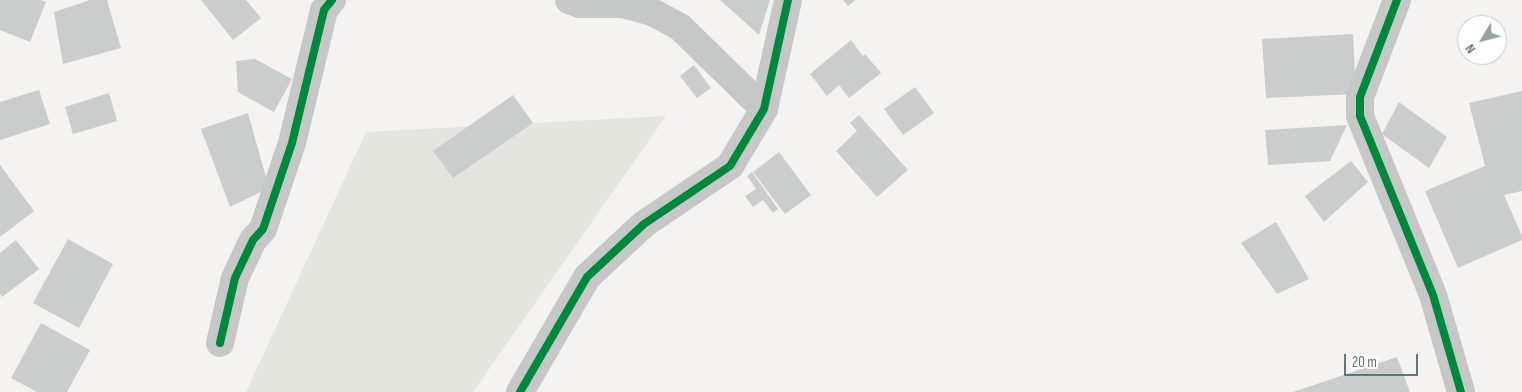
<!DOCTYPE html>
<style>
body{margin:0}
#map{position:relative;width:1522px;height:392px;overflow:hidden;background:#f4f3f2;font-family:"Sofia Sans Condensed",sans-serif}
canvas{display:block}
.north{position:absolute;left:1457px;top:15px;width:50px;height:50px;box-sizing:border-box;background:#fff;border:1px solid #bfc9cb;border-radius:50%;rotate:233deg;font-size:14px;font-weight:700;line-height:20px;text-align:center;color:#5f777c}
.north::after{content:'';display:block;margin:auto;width:18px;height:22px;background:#93a2a5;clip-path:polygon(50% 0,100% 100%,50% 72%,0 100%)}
.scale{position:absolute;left:1344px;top:354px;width:74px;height:22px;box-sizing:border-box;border:2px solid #5f777c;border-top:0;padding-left:6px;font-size:15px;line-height:18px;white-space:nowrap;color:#5f777c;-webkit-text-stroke:4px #fff;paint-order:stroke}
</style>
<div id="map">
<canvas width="1522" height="392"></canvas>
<div class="north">N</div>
<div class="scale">20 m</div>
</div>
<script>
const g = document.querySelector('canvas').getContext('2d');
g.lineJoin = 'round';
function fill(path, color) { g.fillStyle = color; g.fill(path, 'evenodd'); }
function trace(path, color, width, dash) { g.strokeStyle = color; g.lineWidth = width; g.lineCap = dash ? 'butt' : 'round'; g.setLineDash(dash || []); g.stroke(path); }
fill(new Path2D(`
 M666,116L473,392H246L366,132Z`), '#e4e5df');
fill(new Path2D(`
 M0,0H41L46,2L30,42L0,30Z
 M90,0H107L121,48L63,64L54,12Z
 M201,0H246L261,18L233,40Z
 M720,0H770L759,35Z
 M843,0H856L848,6Z
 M1353,34L1356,94L1266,98L1262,39Z
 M851,40L863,56L865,54L881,73L849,98L839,85L827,96L810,74Z
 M255,59L292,79L274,112L238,92L236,61Z
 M694,65L711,88L697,98L680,76Z
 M915,87L934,113L903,135L884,109Z
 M39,90L50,124L0,140V102Z
 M1522,91V191L1504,195L1522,236V240L1458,268L1425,191L1485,166L1469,103Z
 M109,93L117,121L73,134L65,107Z
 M513,95L533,123L453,178L433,151Z
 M1399,102L1447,137L1429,168L1382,134Z
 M248,113L269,188L230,207L201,129Z
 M859,115L908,170L877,197L836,151L857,131L850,123Z
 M1347,125L1330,161L1268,165L1265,130Z
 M779,152L811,195L785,214L753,172Z
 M1351,161L1368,182L1324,222L1305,196Z
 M0,165L34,211L0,237Z
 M752,172L778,209L773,213L763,200L753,207L745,196L756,189L747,176Z
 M1276,222L1309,279L1277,294L1241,243Z
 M68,239L113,264L79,328L33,303Z
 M16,240L39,269L2,297L0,294V253Z
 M41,323L90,350L67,392H37L11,378Z
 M1397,357L1410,392H1293Z`), '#cbcccc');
trace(new Path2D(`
 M569,0L580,4H623L652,12L680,27L764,109
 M1397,0L1360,97V116L1433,295L1461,392
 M220,343L235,278L253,240L263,229L292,143L324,10L332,0`), '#c6c8c8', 28);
trace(new Path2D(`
 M520,392L587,277L644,224L730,166L764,109L788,0`), '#c6c8c8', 28);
trace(new Path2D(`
 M1397,0L1360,97V116L1433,295L1461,392
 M220,343L235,278L253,240L263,229L292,143L324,10L332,0
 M520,392L587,277L644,224L730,166L764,109L788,0`), '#00873e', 8);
</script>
